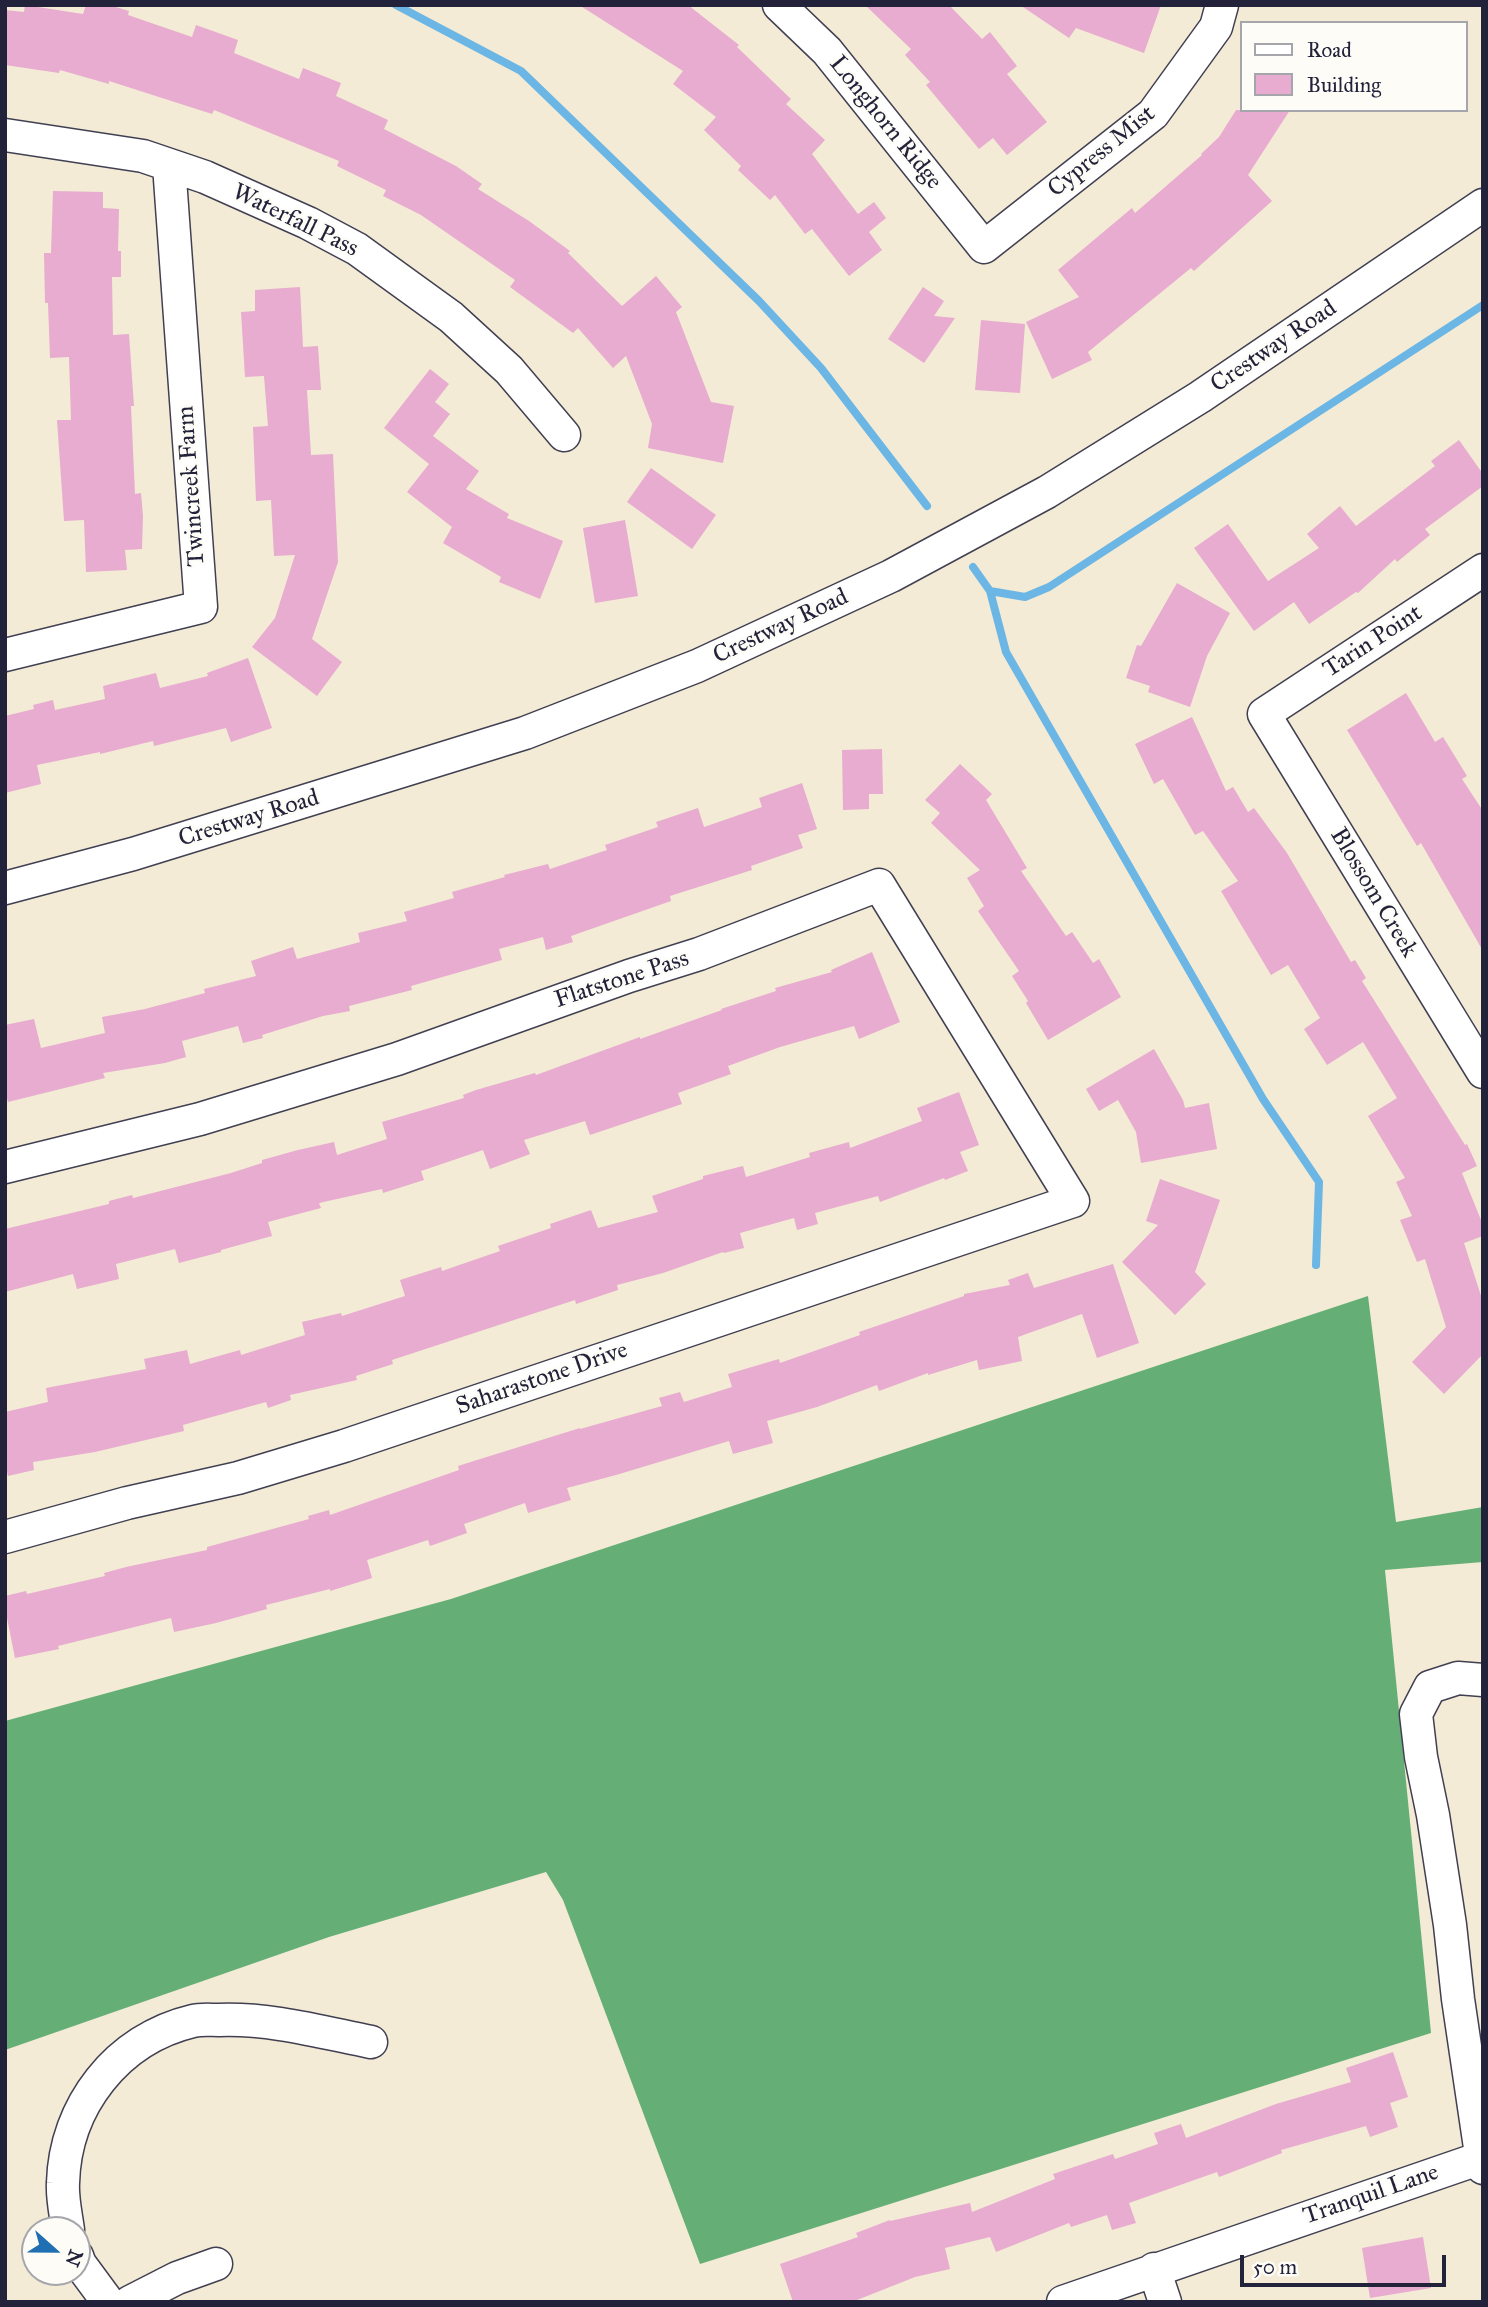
<!DOCTYPE html>
<style>
body{margin:0}
#map{position:relative;width:1488px;height:2307px;overflow:hidden;background:#f3ebd5;font-family:"IM FELL Great Primer",serif}
canvas{display:block}
.frame{position:absolute;inset:0;border:7px solid #22223b;pointer-events:none}
.legend{position:absolute;left:1240px;top:21px;width:228px;height:91px;box-sizing:border-box;background:#fdfcf7;border:2px solid #a5a5ac;margin:0;padding:9px 12px;list-style:none;font-size:21px;color:#22223b}
.legend li{display:flex;align-items:center;gap:14px;height:35px}
.legend b{width:35px;border:2px solid #a5a5ac}
.north{position:absolute;left:21px;top:2216px;width:70px;height:70px;box-sizing:border-box;background:#fdfcf7;border:2px solid #a5a5ac;border-radius:50%;rotate:111deg;font-size:19px;font-weight:700;line-height:28px;text-align:center;color:#22223b}
.north::after{content:'';display:block;margin:auto;width:24px;height:32px;background:#1f6fb2;clip-path:polygon(50% 0,100% 100%,50% 72%,0 100%)}
.scale{position:absolute;left:1240px;top:2255px;width:206px;height:32px;box-sizing:border-box;border:4px solid #22223b;border-top:0;padding-left:9px;font-size:21px;line-height:24px;white-space:nowrap;color:#22223b;-webkit-text-stroke:5px #fdfcf7;paint-order:stroke}
</style>
<div id="map">
<canvas width="1488" height="2307"></canvas>
<div class="frame"></div>
<ul class="legend">
<li><b style="height:9px;background:#fff"></b>Road</li>
<li><b style="height:19px;background:#e7accf"></b>Building</li>
</ul>
<div class="north">N</div>
<div class="scale">50 m</div>
</div>
<script>
const g = document.querySelector('canvas').getContext('2d');
g.lineJoin = 'round';
function fill(path, color) { g.fillStyle = color; g.fill(path, 'evenodd'); }
function trace(path, color, width, dash) { g.strokeStyle = color; g.lineWidth = width; g.lineCap = dash ? 'butt' : 'round'; g.setLineDash(dash || []); g.stroke(path); }
function drawText(font, color, halo, rows, align = 'center') {
  g.font = font + ' "IM FELL Great Primer",serif'; g.lineWidth = 5; g.setLineDash([]); g.textBaseline = 'middle'; g.strokeStyle = halo; g.fillStyle = color; for (const [text, x, y, turn = 0] of rows) {
    g.save(); g.translate(x, y); g.rotate((+turn || 0) * Math.PI / 180); g.textAlign = isNaN(turn) ? turn : align; if (halo) g.strokeText(text, 0, 0); g.fillText(text, 0, 0); g.restore();
  }
}
fill(new Path2D(`
 M1368,1296L1396,1522L1483,1507V1562L1385,1570L1431,2033L700,2264L563,1900L546,1872L329,1937L5,2050V1721L451,1599Z`), '#65af77');
trace(new Path2D(`
 M396,5L521,71L759,301L821,368L927,506
 M973,567L990,591L1025,597L1049,587L1483,305
 M990,591L1006,652L1263,1099L1319,1182L1316,1265`), '#6bb6e4', 8);
fill(new Path2D(`
 M25,5L83,14L86,5H109L129,11L128,15L192,37L196,25L238,40L234,53L299,79L303,68L341,83L336,96L388,120L384,129L456,166L482,184L478,189L529,221L570,251L568,253L622,306L656,276L682,307L676,312L711,402L734,406L723,463L648,448L652,424L626,356L613,368L578,328L573,333L510,287L515,280L421,215L383,196L386,190L337,166L339,161L214,110L212,114L109,81V84L60,70L59,73L5,65V10L24,12Z
 M579,5H688L739,45L737,47L791,99L786,104L825,140L812,154L858,214L874,202L886,218L869,232L882,250L849,276L812,229L805,234L775,195L770,200L738,170L741,166L704,130L716,117L673,84L683,71Z
 M865,5H949L982,39L990,32L1017,66L1007,74L1047,122L1007,155L993,138L979,149L926,85L930,82L905,55L911,49Z
 M1020,5H1161L1144,53L1076,28L1069,38Z
 M1236,110H1290L1248,175L1272,201L1194,271L1191,268L1088,352L1092,360L1052,379L1026,322L1079,297L1058,270L1132,208L1135,213L1202,155L1201,154L1219,137Z
 M53,191L103,192V208L119,209L118,251H121V277H112L113,335L129,334L134,406H131L135,494L141,493L143,516L142,549L125,550L127,570L86,572L84,520L64,521L57,420H71L69,357L50,358L48,303H45L44,253H51Z
 M300,287L303,347L318,346L321,390H307L311,455L333,454L338,562L312,639L342,662L317,696L252,647L275,618L295,555L274,556L271,500L256,501L253,427L268,426L264,376L245,377L241,312L255,311V290Z
 M923,287L944,301L934,316L955,318L924,363L888,339Z
 M981,320L1025,324L1020,393L975,390Z
 M430,369L449,384L435,402L450,414L433,436L479,471L466,489L509,514L507,518L563,541L540,599L499,582L501,577L443,543L452,527L407,492L429,464L384,428Z
 M1459,440L1483,474V486L1425,529L1430,535L1397,562L1395,559L1358,593L1356,592L1309,624L1294,602L1254,631L1194,548L1228,524L1268,581L1319,548L1307,534L1340,506L1356,526L1435,466L1431,461Z
 M651,468L716,515L692,549L627,502Z
 M625,520L638,596L595,603L583,528Z
 M1177,583L1230,613L1207,656L1190,707L1148,692L1150,686L1126,678L1137,645L1141,646Z
 M248,658L272,728L231,742L226,728L154,746L153,741L100,754V752L37,765L41,784L5,793V716L34,709L33,705L53,700L55,710L105,699L103,686L156,673L160,688L208,676L207,673Z
 M1406,693L1435,742L1443,737L1467,776L1462,779L1483,811V951L1421,843L1417,846L1347,730Z
 M1192,717L1226,791L1233,787L1248,812L1254,808L1287,853L1351,962L1355,960L1366,978L1362,981L1465,1145L1467,1144L1477,1166L1462,1173L1483,1225V1236L1464,1243L1483,1302V1354L1444,1394L1412,1362L1446,1327L1425,1259L1417,1262L1400,1220L1412,1216L1396,1182L1405,1178L1368,1116L1397,1098L1363,1042L1327,1065L1304,1029L1320,1018L1288,965L1271,975L1221,891L1238,881L1203,831L1195,835L1163,779L1154,784L1135,744Z
 M882,749L883,794H869V809L843,810L842,750Z
 M960,764L992,794L986,800L1027,868L1021,871L1066,936L1072,932L1093,963L1099,959L1121,997L1048,1040L1026,1003L1028,1001L1012,976L1019,971L978,911L984,906L967,878L980,870L931,823L940,813L925,800Z
 M802,783L817,829L798,835L803,848L751,866L752,870L670,896L671,901L571,936L573,942L546,950L543,937L499,949L502,960L411,986L412,990L349,1006L350,1011L323,1016L262,1035L263,1038L243,1043L238,1026L182,1041L186,1057L165,1063L103,1073L105,1078L8,1102L5,1091V1025L34,1019L41,1048L105,1033L102,1017L145,1009L205,993L204,989L256,976L251,961L293,947L297,959L360,942L358,933L407,921L404,912L454,898L452,892L505,877L504,875L548,864L550,869L607,850L605,845L658,827L656,822L698,808L704,827L762,807L759,798Z
 M872,952L900,1022L859,1039L854,1026L780,1047L728,1066L731,1074L678,1093L682,1104L590,1135L585,1121L524,1140L530,1154L490,1169L483,1150L421,1171L424,1180L383,1193L382,1189L319,1203L321,1208L268,1222L272,1236L221,1250V1252L179,1263L175,1249L116,1264L119,1279L77,1289L73,1274L5,1292V1229L109,1204V1201L132,1195L133,1198L231,1173L262,1163V1160L298,1150L334,1142L337,1155L387,1139L382,1122L464,1098L463,1095L476,1090L535,1073L536,1075L640,1037V1039L722,1010L721,1009L776,991L775,988L832,972L831,970Z
 M1154,1049L1183,1100L1185,1108L1209,1103L1217,1149L1141,1163L1136,1132L1118,1100L1099,1111L1086,1089Z
 M959,1092L979,1145L960,1152L968,1171L945,1180L944,1178L880,1202L878,1196L815,1213L818,1224L797,1230L794,1218L740,1233L744,1248L724,1253L723,1252L663,1273L617,1285L618,1290L576,1304L575,1300L392,1360L393,1364L356,1376L357,1380L290,1395L291,1400L268,1408L266,1402L183,1425L184,1431L95,1452L33,1462L34,1470L8,1476L5,1462V1412L48,1402L46,1388L146,1369L144,1359L187,1350L190,1364L240,1350L241,1355L305,1335L302,1322L341,1313L342,1316L405,1296L400,1280L441,1267L442,1271L500,1251L498,1246L551,1228L550,1224L591,1210L598,1228L658,1212L652,1196L703,1179V1176L743,1166L746,1177L810,1157L809,1153L849,1142L850,1148L922,1121L917,1108Z
 M1160,1179L1220,1200L1195,1272L1206,1284L1175,1315L1122,1262L1158,1225L1146,1221Z
 M1113,1264L1139,1343L1097,1358L1082,1314L1018,1337L1022,1361L979,1370L977,1360L928,1375V1373L879,1391L877,1385L817,1407L767,1421L773,1443L733,1454L729,1441L616,1475L567,1488L571,1500L528,1513L525,1503L464,1524L467,1533L430,1546L428,1540L367,1560L372,1578L330,1591V1589L266,1605L267,1609L216,1623L174,1632L171,1618L58,1646L59,1649L15,1658L5,1608V1596L26,1591L27,1594L105,1576L104,1573L126,1567L207,1550V1547L309,1519L308,1516L329,1510L330,1515L459,1470L458,1466L477,1460L580,1428V1429L662,1406L659,1398L680,1392L684,1402L732,1387L728,1374L779,1359L780,1363L860,1335L859,1332L964,1296V1294L1010,1285L1008,1280L1028,1273L1034,1288Z
 M1393,2052L1408,2097L1390,2103L1398,2127L1370,2137L1366,2126L1281,2150L1282,2153L1219,2177L1217,2172L1129,2203L1136,2223L1112,2230L1107,2215L1071,2227L1069,2223L996,2252L990,2237L945,2248L950,2269L915,2277L852,2302H793L780,2264L858,2237L856,2233L890,2220V2221L970,2203L972,2212L1055,2179L1053,2174L1113,2154L1115,2159L1158,2144L1154,2133L1181,2124L1186,2138L1276,2104L1351,2082L1346,2068Z
 M1423,2237L1431,2288L1370,2298L1362,2248Z`), '#e7accf');
const minor = new Path2D(`
 M779,5L827,51L984,247L1153,114L1216,27L1222,5
 M5,135L143,156L205,177L308,223L357,249L451,317L509,370L564,435
 M1483,570L1264,714L1483,1072
 M5,655L201,607L169,165
 M5,888L133,854L525,733L697,666L891,576L1047,492L1200,397L1483,205
 M5,1167L200,1119L397,1059L629,976L699,954L879,885L1073,1201L344,1446L238,1478L127,1503L5,1537
 M1483,1680L1458,1678L1430,1687L1416,1714L1421,1757L1433,1815L1450,1925L1458,1999L1483,2168
 M68,2230C66,2215 62,2198 63,2183C65,2106 117,2039 193,2021C201,2019 210,2020 219,2020C270,2018 321,2032 371,2042
 M77,2256L80,2264L108,2302
 M1154,2269L1165,2302
 M130,2302L177,2278L216,2264
 M1063,2302L1481,2158`);
trace(minor, '#414052', 35);
trace(minor, '#fff', 32);
drawText('24px', '#22223b', '#fdfcf7', [
 ["Longhorn Ridge",885,123,51],
 ["Cypress Mist",1102,152,-39],
 ["Waterfall Pass",295,221,26],
 ["Crestway Road",1274,347,-34],
 ["Twincreek Farm",192,486,-94],
 ["Crestway Road",781,627,-25],
 ["Tarin Point",1373,642,-33],
 ["Crestway Road",249,819,-17],
 ["Blossom Creek",1373,893,59],
 ["Flatstone Pass",622,980,-18],
 ["Saharastone Drive",542,1379,-19],
 ["Tranquil Lane",1371,2195,-19]
]);
</script>
